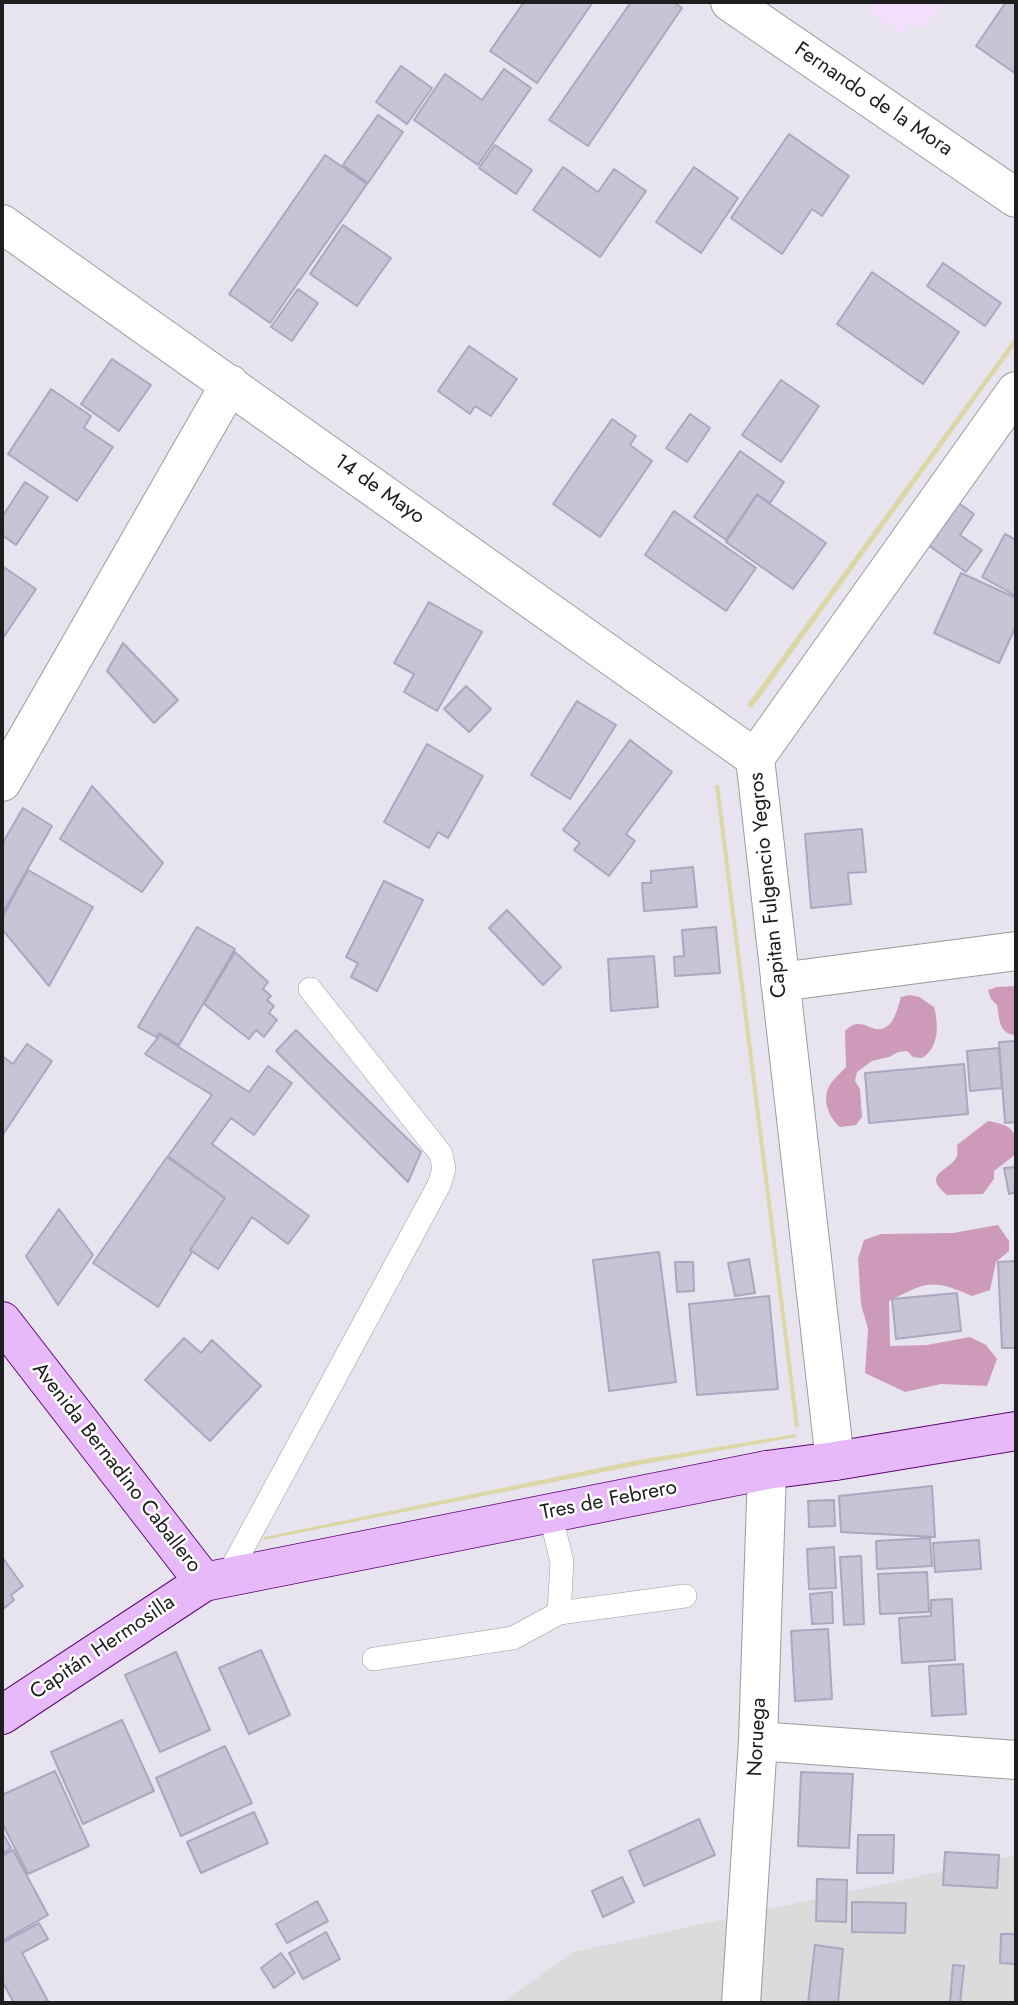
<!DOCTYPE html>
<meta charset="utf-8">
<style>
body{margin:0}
#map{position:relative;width:1018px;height:2005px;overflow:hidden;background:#e8e4ef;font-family:Jost,sans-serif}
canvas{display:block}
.frame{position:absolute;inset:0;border:4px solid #1e1e1e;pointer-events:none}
</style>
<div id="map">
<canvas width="1018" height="2005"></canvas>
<div class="frame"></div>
</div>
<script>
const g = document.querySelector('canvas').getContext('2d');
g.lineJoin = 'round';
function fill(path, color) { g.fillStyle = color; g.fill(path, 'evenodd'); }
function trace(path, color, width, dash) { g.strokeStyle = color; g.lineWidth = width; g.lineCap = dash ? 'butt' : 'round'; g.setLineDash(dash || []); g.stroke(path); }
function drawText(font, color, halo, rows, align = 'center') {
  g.font = font + ' Jost,sans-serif'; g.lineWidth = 5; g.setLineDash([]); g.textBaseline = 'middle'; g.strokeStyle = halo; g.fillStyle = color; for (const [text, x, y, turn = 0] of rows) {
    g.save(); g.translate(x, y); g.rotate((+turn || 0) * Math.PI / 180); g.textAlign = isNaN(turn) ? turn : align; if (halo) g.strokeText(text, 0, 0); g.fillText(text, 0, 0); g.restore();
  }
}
fill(new Path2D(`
 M1016,1855V2003H501L574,1952Z`), '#dbdbdc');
fill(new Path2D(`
 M876,2H942L923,29L911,21L902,34L870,11Z`), '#f4defe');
fill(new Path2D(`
 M1016,986V1035C998,1034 1000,1019 997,1005L991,999L988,990L997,987Z
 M910,995L919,997L934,1007C939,1025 939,1048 922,1058L913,1057L907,1051L898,1052L889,1057L872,1061L857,1072L855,1081L860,1089L862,1117L856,1125L840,1127C829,1118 821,1098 830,1085C834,1078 841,1073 846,1067L845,1031C862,1013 872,1036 886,1027C895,1022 898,1006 901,997Z
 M988,1121C1011,1125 1018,1130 1016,1154L994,1171V1179L983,1194L947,1195C920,1173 951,1171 957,1156C958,1152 957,1149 957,1145Z
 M998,1225L1009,1241V1251L996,1262L990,1290L972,1296C932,1278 926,1282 889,1301L890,1346L927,1345L970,1337L986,1345L997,1359L987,1386L941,1384L905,1392L865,1373L868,1329L861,1304L858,1259L864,1240L881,1234L953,1233Z`), '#cd9ab9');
fill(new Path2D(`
 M1016,336V344L752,708L747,705Z
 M715,785H719L799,1427H795Z
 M796,1434V1437L634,1466L264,1540V1537L633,1461Z`), '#dcd7a6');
const building = new Path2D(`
 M524,2H593L537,83L490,51Z
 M631,2H673L682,8L588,146L549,120Z
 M1006,2H1016V74L976,46Z
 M401,66L432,88L407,124L376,102Z
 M504,69L531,88L478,165L414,120L445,74L482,100Z
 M378,115L403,132L368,183L343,165Z
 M789,134L849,176L822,216L812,209L782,254L731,218Z
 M495,145L532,170L516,194L479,168Z
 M325,155L367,184L270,323L229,294Z
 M563,167L598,192L614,169L646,191L600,257L533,210Z
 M694,167L738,198L701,253L656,222Z
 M343,225L391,258L357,306L310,274Z
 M943,263L1001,303L985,326L927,286Z
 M872,272L959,332L923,384L837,324Z
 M298,289L318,303L292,341L271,327Z
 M469,346L517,379L491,416L475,406L470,414L438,391Z
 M112,359L151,385L119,431L81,404Z
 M781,380L819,406L781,462L742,435Z
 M51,389L91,416L84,428L113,447L77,501L8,454Z
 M690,414L710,428L687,462L666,448Z
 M612,419L636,436L630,445L652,461L600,537L553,504Z
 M740,451L784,482L770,503L757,494L726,540L694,517Z
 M25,482L48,497L16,545L2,535V517Z
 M757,495L826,543L793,589L726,542Z
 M957,502L974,514L960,535L982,550L966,572L928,545Z
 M674,511L756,568L726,611L645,555Z
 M1005,534L1016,540V596L982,577Z
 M2,566L36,589L3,638L2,637Z
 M961,573L1016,598V626L999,663L934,633Z
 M429,602L482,632L437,711L404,692L414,674L394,663Z
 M123,643L178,700L154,723L107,671Z
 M466,686L491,709L469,732L444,709Z
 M577,701L616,725L570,799L531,775Z
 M630,740L672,772L626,834L635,841L609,876L574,850L580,843L563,830Z
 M427,744L483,776L448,838L438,832L429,848L384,822Z
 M92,786L163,863L142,892L60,839Z
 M23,808L52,826L2,914V844Z
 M862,829L866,872L848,873L851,904L811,908L805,834Z
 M693,867L697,907L644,911L642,883H651V871Z
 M28,870L93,907L49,986L2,929V918Z
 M384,881L423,900L377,991L351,977L358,963L346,957Z
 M507,910L561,967L543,985L489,928Z
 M197,927L235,949L179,1045L159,1033L156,1037L138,1027Z
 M716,927L720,973L675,976L674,957L684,956L682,930Z
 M235,952L268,982L263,989L271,996L267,1000L274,1006L269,1013L277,1020L264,1037L256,1030L249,1039L204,1004Z
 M654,956L658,1007L611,1011L608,959Z
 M296,1030L421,1152L408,1182L276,1051Z
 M160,1035L249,1092L268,1066L292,1083L254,1135L231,1118L212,1144L309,1216L288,1244L252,1217L218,1269L190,1250L225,1198L168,1156L212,1095L145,1054Z
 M1016,1041V1122L1005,1123L999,1042Z
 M27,1044L52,1061L2,1136V1056L13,1064Z
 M999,1048L1002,1088L970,1091L967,1051Z
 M964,1064L968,1114L869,1123L865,1073Z
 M167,1157L225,1198L190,1250L192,1252L158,1307L93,1263Z
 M1016,1167V1192L1009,1194L1004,1168Z
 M59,1209L93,1255L58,1305L26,1256Z
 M659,1252L676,1382L609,1391L593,1260Z
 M749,1259L755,1293L735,1296L728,1263Z
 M1016,1261V1348H1002L998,1262Z
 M675,1262H693L694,1291L677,1292Z
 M957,1293L961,1331L896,1339L892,1299Z
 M769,1296L778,1389L697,1395L689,1304Z
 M184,1338L201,1353L212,1340L261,1386L210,1441L145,1380Z
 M932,1486L935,1537L841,1532L839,1496Z
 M834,1500L835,1526L809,1527L808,1501Z
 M930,1538L932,1566L877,1569L876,1541Z
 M979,1540L981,1569L935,1572L933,1543Z
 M834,1547L836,1588L809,1589L807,1549Z
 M861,1556L864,1624L844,1625L840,1557Z
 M2,1557L23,1586L11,1595L14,1600L2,1610Z
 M927,1572L929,1612L880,1614L878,1574Z
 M832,1592L833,1623L812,1624L810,1594Z
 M952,1599L955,1660L902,1663L899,1618L931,1616V1600Z
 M828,1629L832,1699L795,1701L791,1631Z
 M261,1650L290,1715L249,1734L219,1668Z
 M176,1652L210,1730L160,1752L125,1675Z
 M963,1664L966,1714L932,1716L929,1666Z
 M122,1720L154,1791L83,1824L51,1752Z
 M225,1746L252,1803L181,1836L156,1778Z
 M55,1771L89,1846L28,1874L2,1823V1795Z
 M801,1772L853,1774L849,1848L798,1846Z
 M254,1812L268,1843L201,1873L187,1842Z
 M699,1819L715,1855L644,1886L629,1851Z
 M2,1832L11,1848L2,1854Z
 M858,1835H894L893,1873H857Z
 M13,1850L48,1915L2,1941V1856Z
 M945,1852L999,1855L997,1888L943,1885Z
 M622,1877L634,1902L603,1917L592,1891Z
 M817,1879L847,1880L846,1922L816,1921Z
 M317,1901L328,1921L287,1943L276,1924Z
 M852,1902L906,1903L905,1933L852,1932Z
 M39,1923L48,1939L22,1953L49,2003H14L2,1981V1943Z
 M326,1932L340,1959L303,1979L289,1953Z
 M1001,1934H1016V1964L1000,1963Z
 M815,1945L843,1949L838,2003H808Z
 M281,1953L295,1973L274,1988L261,1968Z
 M953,1965L964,1966L960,2003H950Z`);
fill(building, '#c7c5d5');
trace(building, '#aaa7c0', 2);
const lane = new Path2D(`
 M227,1577L439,1185L444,1169L441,1154L310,989
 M559,1613L685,1596
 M374,1659L513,1638L559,1613L562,1562L550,1513`);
const street = new Path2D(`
 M730,2L1016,198
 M2,224L755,758
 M2,782L230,384
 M780,982L1016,951
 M835,1461L755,758L1016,391
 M758,1741L1016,1760
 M741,2003L758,1741L767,1470`);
const secondary = new Path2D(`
 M2,1321L204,1582
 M2,1715L204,1582L767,1470L835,1461L1016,1431`);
trace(lane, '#9b9b9b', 24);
trace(street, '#9b9b9b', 40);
trace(secondary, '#5c0773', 40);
trace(lane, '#fff', 23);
trace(street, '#fff', 38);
trace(secondary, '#e7b9f8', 38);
drawText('21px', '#1e1e1e', '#fff', [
 ["Fernando de la Mora",873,100,34],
 ["14 de Mayo",379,490,35],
 ["Capitan Fulgencio Yegros",769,885,-96],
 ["Avenida Bernadino Caballero",116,1468,52],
 ["Tres de Febrero",609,1501,-11],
 ["Capitán Hermosilla",103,1648,-34],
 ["Noruega",758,1737,-87]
]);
</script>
